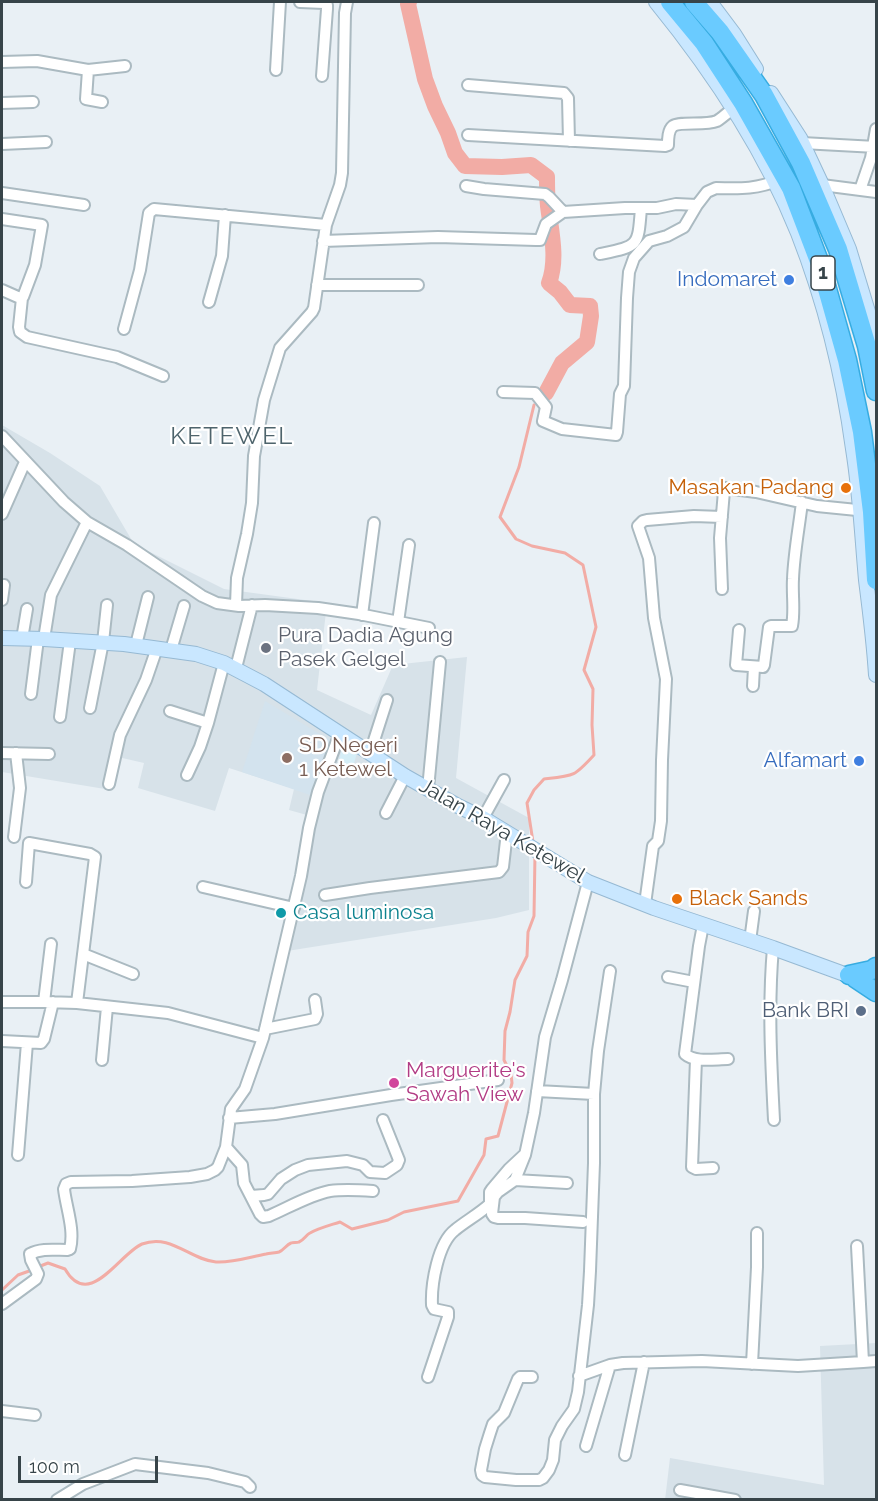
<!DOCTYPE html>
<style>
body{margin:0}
#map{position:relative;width:878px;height:1501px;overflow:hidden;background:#e9f0f5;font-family:Raleway,sans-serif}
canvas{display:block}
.frame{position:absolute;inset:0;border:3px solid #374449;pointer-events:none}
.scale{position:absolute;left:18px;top:1456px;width:140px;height:27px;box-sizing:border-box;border:3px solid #374449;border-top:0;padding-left:8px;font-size:18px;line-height:21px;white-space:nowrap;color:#374449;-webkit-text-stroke:4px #fff;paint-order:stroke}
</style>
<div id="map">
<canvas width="878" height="1501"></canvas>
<div class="frame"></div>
<div class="scale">100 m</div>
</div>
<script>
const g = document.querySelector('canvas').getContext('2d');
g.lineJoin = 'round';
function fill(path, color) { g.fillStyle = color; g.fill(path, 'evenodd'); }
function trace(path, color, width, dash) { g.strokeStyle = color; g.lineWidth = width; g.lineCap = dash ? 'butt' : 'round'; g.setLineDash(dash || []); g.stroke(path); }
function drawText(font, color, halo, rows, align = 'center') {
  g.font = font + ' Raleway,sans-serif'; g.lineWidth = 4.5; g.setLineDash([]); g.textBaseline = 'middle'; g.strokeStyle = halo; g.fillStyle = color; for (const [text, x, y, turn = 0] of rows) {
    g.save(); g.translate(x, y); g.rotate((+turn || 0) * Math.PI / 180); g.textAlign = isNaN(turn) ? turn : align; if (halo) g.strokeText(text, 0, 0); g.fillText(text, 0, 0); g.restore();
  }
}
fill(new Path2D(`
 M2,425L50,453L100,486L134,544L224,589L327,603L317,690L371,715L393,665L467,657L456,778L529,818V910L496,918L287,951L314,817L289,810L294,789L229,768L215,811L138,788L144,763L118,757L111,790L2,772Z
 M876,1343V1499L665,1500L670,1458L824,1485L820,1346Z`), '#d7e2e9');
fill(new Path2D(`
 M342,749L357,753L352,770L337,766Z`), '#d5eef7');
fill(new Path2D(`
 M265,701L333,742L316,797L242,772Z`), '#d3e3ee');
trace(new Path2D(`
 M533,842L527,803L534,790L544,779C574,776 574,777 594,755L592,725L593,689L584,670L596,627L583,565L565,553L532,546L516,539L500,517L519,467L534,405
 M38,1267L48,1263L65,1269C89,1311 119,1254 142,1244C171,1233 190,1260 216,1262C232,1263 250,1257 266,1254C270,1253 276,1253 279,1252C284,1250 286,1245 291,1243C293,1242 297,1243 299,1242C304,1240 306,1235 310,1233C319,1228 331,1225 340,1222L352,1229L388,1220L404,1212L458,1201L484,1155L486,1139L498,1136L512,1083L511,1074L504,1060L505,1031L510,1012L515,980L527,956L528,932L534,916L535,854
 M2,1290L18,1275L32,1270`), '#f2aca5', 3);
trace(new Path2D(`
 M409,2L408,4L425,79L435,106L448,133L455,153L465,166L502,167L531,165L547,177C547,187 547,196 548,206C551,231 558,259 549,283L560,292L570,305L590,306L591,316L587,342L562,363L546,393`), '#f2aca5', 16);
const street = new Path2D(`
 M300,2L324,3L327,5V9L322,76
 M2,62L37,61L88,70L125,66
 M88,70L86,99L102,102
 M276,70L280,2
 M468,85L564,93L568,98L569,141
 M2,103L33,102
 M468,135L665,146L668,145C668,139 668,130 673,126C681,121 705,126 717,121C722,118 728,112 733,109
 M802,143L876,147
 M2,144L46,142
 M822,185L876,192
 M466,186L484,189L545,194L549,197L563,212
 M860,190L871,158L876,129
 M2,193L84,205
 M2,219L42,225L35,265L23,297L20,298L2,290
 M323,241L438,237L536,240H540L546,224L563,212L625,208H657L676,204L697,205
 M600,254C639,246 638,247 641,208
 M317,285H418
 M22,298L19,327L20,332L27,337L117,357L163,376
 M209,302L222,256L225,215
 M124,329L140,270L149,213L154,209L326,225
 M503,392L535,393L546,407L543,421L562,429L616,435L617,432L620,394L624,386L627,298L629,272L634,258L649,241L667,236L684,227L697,205L707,192L716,188C742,189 757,189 782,179
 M2,436L64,502L87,522L127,545L202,596L217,603L239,606L265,605L318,608L359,614L429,628
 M2,514L25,462
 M722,589L720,538L724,491L725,488L756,492L817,506L867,511
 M2,600L4,585
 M236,605L237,578L247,534L252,503L254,456L264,400L280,348L312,312L314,308L326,225L340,185L342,173L345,13L347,2
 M362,615L374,523
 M398,622L409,545
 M739,630L736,665L763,667L764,665L769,627L771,626H792C795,610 792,595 793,579C794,553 799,528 802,502
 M22,639L27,609
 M44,639L51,595L87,522
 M136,645L148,597
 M171,650L184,606
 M236,668L252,605
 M753,686L754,667
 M31,694L38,639
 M90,708L103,642L107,605
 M170,711L208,723
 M60,717L70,641
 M2,753L49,754
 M370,753L387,700
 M187,775L200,747L208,723L224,663
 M109,784L120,735L146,680L157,648
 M428,789L440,662
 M386,813L405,776
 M483,818L504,780
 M14,837L20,788L16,753
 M26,882L29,843L90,854L95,857L77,1003
 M203,887L294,908
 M325,895L370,888L499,872L503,867L507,832
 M645,904L653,846L658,841L661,821L662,760L666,679L654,618L649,558L638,526L643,521L647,520L694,516L722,517
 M703,925L699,946L685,1054C695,1063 715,1059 728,1059
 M750,941L754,911
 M773,948C768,1005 771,1062 774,1120
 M83,954L133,974
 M668,977L694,982
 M2,1002H44L77,1003L168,1013L263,1038
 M44,1002L51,944
 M265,1029L315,1019L317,1014L315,1000
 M2,1041L41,1043L44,1039L53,1002
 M696,1059L692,1167L696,1169L713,1168
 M102,1060L107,1007
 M537,1091L594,1094
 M229,1118L275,1114L391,1095L498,1080
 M226,1147L242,1165L244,1183L260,1214L263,1217L269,1216C288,1208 309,1195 330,1191C344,1189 359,1190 373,1191
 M18,1155L27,1043
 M515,1180L567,1183
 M251,1196L264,1195L268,1194L281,1179L295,1170L308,1165L347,1161L363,1165L370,1172L385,1173L397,1165L399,1160L383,1120
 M583,1222L525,1218H498L494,1217L492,1214L494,1197L498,1192L515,1180L525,1155L534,1113L545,1037L562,980L588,882
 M2,1304L36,1279L38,1274L31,1260L30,1254C41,1248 55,1250 67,1250L70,1249C75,1230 66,1207 64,1189L66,1184L71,1182L132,1181L190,1177L207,1174L215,1170L218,1167L226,1147L231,1109L245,1089L263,1038L301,876L309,828L318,792L340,733
 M863,1362L876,1361
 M752,1364L757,1267V1233
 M579,1376L610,1365L623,1363L702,1361L798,1366L863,1362L857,1246
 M428,1377L448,1317V1312L434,1309L432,1305C431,1284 438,1243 455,1230C466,1221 479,1214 490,1204V1192L492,1189L509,1169L524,1155
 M532,1377H520L518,1379L504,1413L493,1424L490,1433L485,1449L481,1470L482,1475L485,1477L516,1480H539L543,1478L549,1470L553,1460L555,1440L562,1426L574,1409L578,1392L588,1305L590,1271L594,1163V1094L598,1051L610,971
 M2,1411L35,1415
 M586,1446L610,1365
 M625,1455L644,1362
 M680,1490L735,1500
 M57,1500L83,1484L135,1464L208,1473L245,1482L250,1487`);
const secondary = new Path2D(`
 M656,2C713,72 764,149 798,233C825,302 843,375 853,449C860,492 862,536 866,580C870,611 874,643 876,675
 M710,2L734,34L756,69
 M771,93L800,138L822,185L849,249L876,338
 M2,638L44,639L124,644L196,654L224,663L264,684L405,776L458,806L483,818L588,882L654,908L773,948L858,979`);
const highway = new Path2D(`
 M670,2L704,43L743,103L791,188L820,264L847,360L862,432L872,512L876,580
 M694,2L720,32L764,95L801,163L838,249L867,346L876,391
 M849,975L872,970L876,967
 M855,978L876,992`);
trace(street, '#abbac1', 14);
trace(secondary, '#96b9d3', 16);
trace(highway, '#37ace1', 21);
trace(street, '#fff', 10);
trace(secondary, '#c9e7ff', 14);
trace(highway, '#6acbff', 18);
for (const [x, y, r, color] of [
 [789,280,6,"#3f7fe0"],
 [846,488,6,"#e8710a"],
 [266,648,6,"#6b7280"],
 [287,758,6,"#8d6e63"],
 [859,761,6,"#3f7fe0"],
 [677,899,6,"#e8710a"],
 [281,913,6,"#0f9aa8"],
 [861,1011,6,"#5c6f8a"],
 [394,1083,6,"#d1479c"]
]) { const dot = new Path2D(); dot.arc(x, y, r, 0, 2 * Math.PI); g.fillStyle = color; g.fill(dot); trace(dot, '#fff', 2); }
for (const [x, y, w] of [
 [823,273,24]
]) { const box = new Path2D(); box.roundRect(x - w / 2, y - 17, w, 34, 4.5); g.fillStyle = '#fff'; g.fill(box); trace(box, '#374449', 1.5); }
drawText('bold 20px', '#374449', null, [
 ["1",823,273]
]);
drawText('21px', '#366cbe', '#fff', [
 ["Indomaret",777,280],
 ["Alfamart",847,761]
], 'right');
drawText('21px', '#c56008', '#fff', [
 ["Masakan Padang",834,488],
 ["Black Sands",689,899,"left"]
], 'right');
drawText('21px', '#5b616d', '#fff', [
 ["Pura Dadia Agung",278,636],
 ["Pasek Gelgel",278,660]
], 'left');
drawText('21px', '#785e54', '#fff', [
 ["SD Negeri",299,746],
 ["1 Ketewel",299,770]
], 'left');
drawText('21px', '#374449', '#fff', [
 ["Jalan Raya Ketewel",502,831,30]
]);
drawText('21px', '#0d838f', '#fff', [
 ["Casa luminosa",293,913]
], 'left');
drawText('21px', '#4e5e75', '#fff', [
 ["Bank BRI",849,1011]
], 'right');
drawText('21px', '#b23c85', '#fff', [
 ["Marguerite's",406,1071],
 ["Sawah View",406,1095]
], 'left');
g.letterSpacing = '1.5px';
drawText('24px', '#4e646c', '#fff', [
 ["KETEWEL",232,437]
]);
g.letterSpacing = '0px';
</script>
